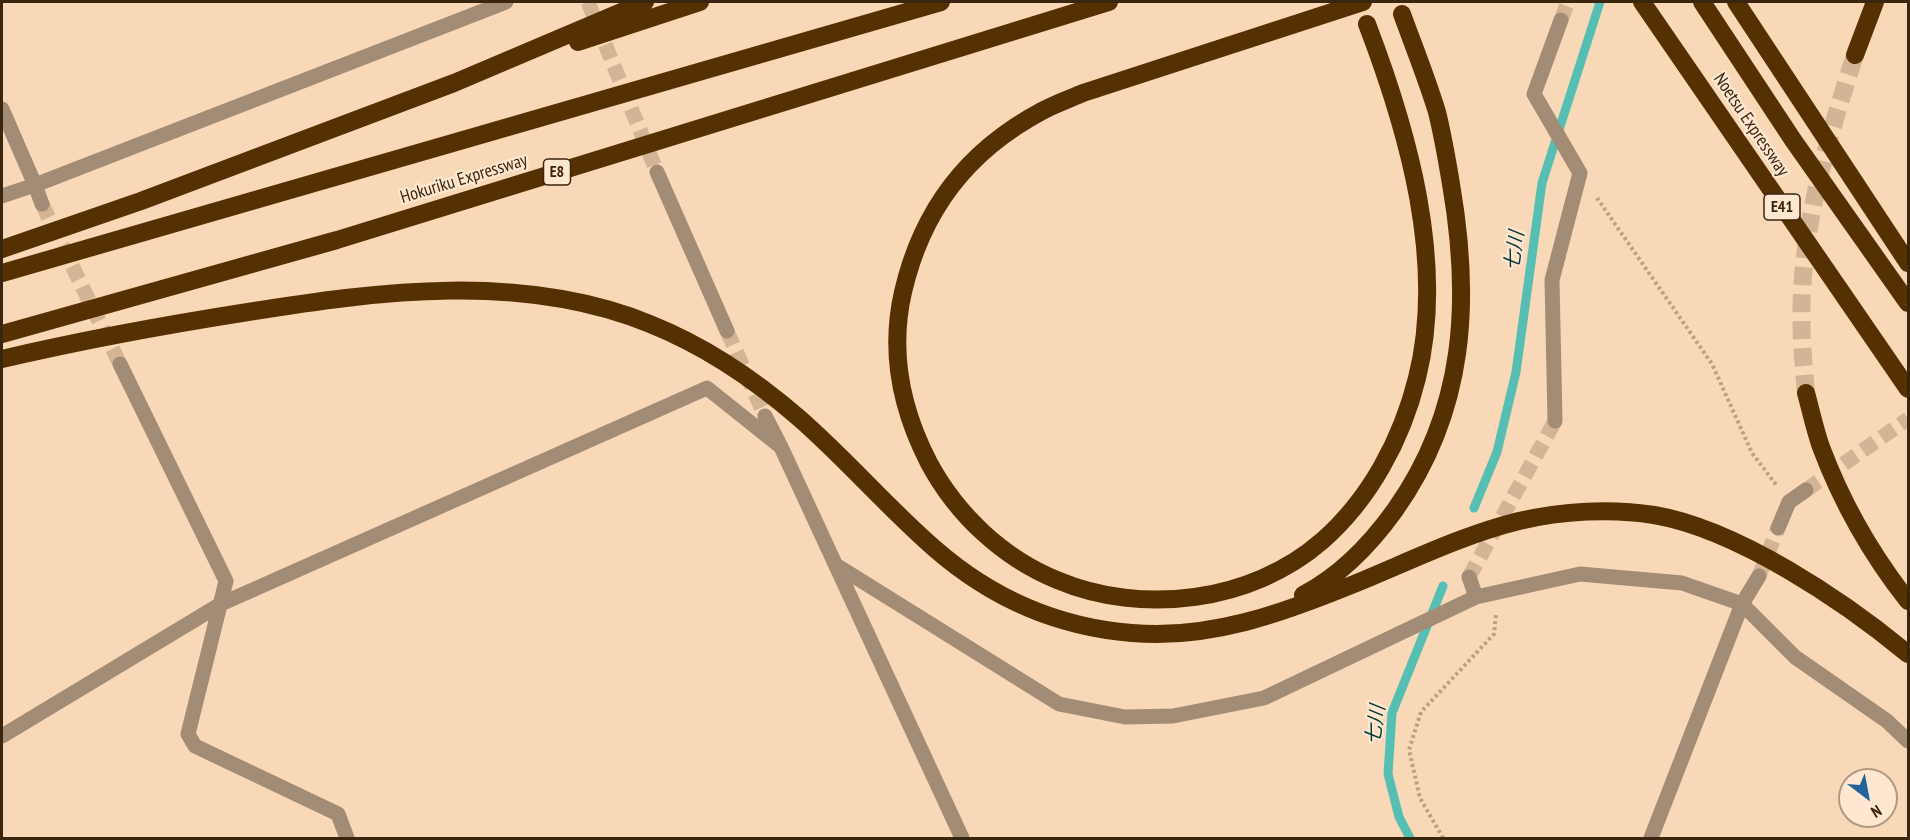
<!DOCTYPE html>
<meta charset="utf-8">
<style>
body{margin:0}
#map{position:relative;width:1910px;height:840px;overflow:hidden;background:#f9d8b7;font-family:"PT Sans Narrow",sans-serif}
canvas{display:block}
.frame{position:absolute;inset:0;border:3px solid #3a250e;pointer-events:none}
.north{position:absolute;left:1838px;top:768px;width:60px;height:60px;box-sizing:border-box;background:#fee7d1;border:2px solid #b09983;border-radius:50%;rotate:148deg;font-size:16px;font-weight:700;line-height:24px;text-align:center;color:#3a250e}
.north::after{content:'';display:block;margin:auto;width:21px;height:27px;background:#216499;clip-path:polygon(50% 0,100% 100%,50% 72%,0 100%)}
</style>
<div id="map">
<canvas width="1910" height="840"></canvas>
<div class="frame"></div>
<div class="north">N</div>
</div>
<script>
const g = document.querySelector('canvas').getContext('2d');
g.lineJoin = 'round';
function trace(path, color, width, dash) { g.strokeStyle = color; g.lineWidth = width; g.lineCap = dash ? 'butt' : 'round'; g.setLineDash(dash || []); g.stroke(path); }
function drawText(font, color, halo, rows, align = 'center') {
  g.font = font + ' "PT Sans Narrow","Noto Sans JP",sans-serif'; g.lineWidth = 4.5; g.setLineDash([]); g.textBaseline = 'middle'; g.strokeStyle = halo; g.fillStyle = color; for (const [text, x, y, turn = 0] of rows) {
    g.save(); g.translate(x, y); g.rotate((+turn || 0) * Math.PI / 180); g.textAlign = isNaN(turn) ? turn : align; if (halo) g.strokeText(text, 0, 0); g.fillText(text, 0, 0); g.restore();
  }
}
trace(new Path2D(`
 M1474,508L1497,452L1516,372L1542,183L1600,2
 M1410,838L1399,817L1388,774L1392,713L1443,586`), '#57beb4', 9);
trace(new Path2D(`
 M588,2L657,172
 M1561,20L1568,2
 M42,204L120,364
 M727,331L765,416
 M1806,490L1908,419
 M1759,576L1778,528
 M1469,577L1555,421`), '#d3b495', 15, [15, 8]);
trace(new Path2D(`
 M1806,393C1803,359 1800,326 1802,292C1806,210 1830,133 1855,55`), '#d3b495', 18, [18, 9]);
trace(new Path2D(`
 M1597,198L1712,364L1752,453L1777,486
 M1443,838L1420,798L1409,750L1421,712L1494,634L1496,614`), '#bda082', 4, [3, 3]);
trace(new Path2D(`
 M2,109L35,185L42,204
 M657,172L727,331
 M2,196L35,185L506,2
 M120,364L226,581L188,734L195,746L338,814L347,838
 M765,416L781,447L962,838
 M1555,421L1552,280L1580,173L1534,94L1561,20
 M1778,528L1789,502L1806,490
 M836,565L1059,704L1125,717L1173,716L1264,698L1476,597L1580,574L1682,583L1742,604L1795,657L1887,721L1908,741
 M1469,577L1476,597
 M2,736L221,604L707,388L781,447
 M1651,838L1742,604L1759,576`), '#a38c75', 15);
trace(new Path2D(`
 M1363,2L1083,93C1069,99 1055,104 1042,111C967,151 922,210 903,292C889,353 901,409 929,463C957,515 1003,558 1057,580C1142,616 1252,602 1322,541C1370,499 1402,439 1417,378C1446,263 1408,131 1367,24
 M1642,2L1908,389
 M1702,2L1793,140L1908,303
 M1736,2L1908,263
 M578,42L700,2
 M1855,55L1875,2
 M2,249L141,201L454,83L645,2
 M2,273L941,2
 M2,334L337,240L1109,2
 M2,359C83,340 165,325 248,312C379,291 523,272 650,324C705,346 754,379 799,418C846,459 887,507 934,548C991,598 1057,627 1132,633C1209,640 1283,613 1354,584C1408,562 1462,535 1519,521C1562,511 1611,508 1654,515C1737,529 1844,601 1908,654
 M1806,393C1811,411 1815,430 1821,447C1842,503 1871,554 1908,601
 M1303,595C1341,575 1370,545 1395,510C1466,410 1471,300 1451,184C1447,160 1443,136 1437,112C1427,79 1414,47 1402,14`), '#553102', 18);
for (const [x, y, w] of [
 [557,172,27],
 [1782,207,36]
]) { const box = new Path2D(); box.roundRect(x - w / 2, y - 13, w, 26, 4.5); g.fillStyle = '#fee7d1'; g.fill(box); trace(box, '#3a250e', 1.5); }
drawText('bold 16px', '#3a250e', null, [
 ["E8",557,172],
 ["E41",1782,207]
]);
drawText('18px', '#3a250e', '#fee7d1', [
 ["Noetsu Expressway",1751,125,56],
 ["Hokuriku Expressway",464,179,-17]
]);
drawText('italic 20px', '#073a36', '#fee7d1', [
 ["七川",1515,251,-82],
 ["七川",1376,725,-82]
]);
</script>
